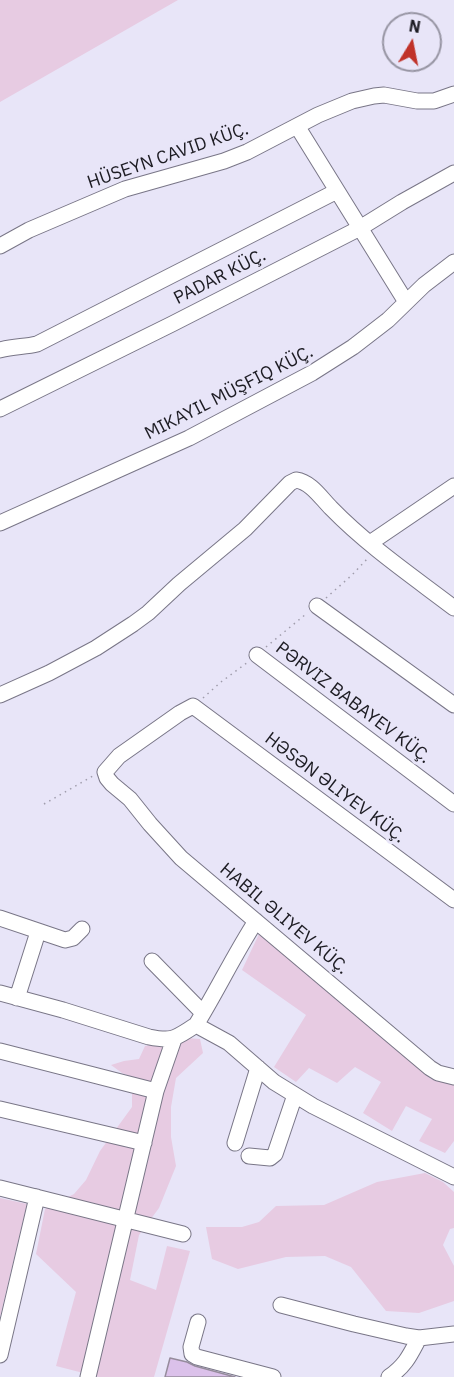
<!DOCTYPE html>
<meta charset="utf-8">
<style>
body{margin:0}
#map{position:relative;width:454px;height:1377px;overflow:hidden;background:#e8e5f8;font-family:"IBM Plex Sans",sans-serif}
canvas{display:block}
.north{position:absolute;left:382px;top:12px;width:60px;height:60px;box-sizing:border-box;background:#e8e5f8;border:2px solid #9795a3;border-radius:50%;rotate:10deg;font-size:16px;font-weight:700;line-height:24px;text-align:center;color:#1d1c23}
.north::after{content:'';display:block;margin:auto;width:21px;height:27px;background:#c03229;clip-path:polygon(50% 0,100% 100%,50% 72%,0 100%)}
</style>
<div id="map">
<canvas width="454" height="1377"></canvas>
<div class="north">N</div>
</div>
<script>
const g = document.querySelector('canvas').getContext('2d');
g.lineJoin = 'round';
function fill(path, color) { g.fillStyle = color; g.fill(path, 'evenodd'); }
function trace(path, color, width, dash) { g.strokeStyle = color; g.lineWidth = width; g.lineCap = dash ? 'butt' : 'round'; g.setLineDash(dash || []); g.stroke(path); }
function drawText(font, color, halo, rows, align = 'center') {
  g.font = font + ' "IBM Plex Sans",sans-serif'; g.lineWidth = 6; g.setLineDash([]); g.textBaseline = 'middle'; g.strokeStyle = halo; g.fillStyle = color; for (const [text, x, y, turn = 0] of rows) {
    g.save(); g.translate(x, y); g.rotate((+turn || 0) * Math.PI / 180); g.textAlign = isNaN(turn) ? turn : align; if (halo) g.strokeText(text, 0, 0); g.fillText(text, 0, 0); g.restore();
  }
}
fill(new Path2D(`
 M0,0H178L0,102Z
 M259,934L431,1079L454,1084V1141L445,1153L419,1141L432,1119L406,1106L392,1131L363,1113L381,1082L355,1067L337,1083L309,1068L296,1082L274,1067L306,1015L242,970Z
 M187,1038L200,1039L203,1053L176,1078L171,1107V1137L176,1166L159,1208L139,1235L130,1280L156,1290L167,1246L190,1251L154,1377H99L56,1366L76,1292L36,1254L45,1209L74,1194L86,1180L100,1151L132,1107V1077L122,1073L111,1065L124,1061L139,1059L145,1046Z
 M425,1173L443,1182L454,1192V1228L450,1229L443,1245L454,1266V1301L419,1313L386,1311L351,1267L325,1256L286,1257L238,1269L212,1259L206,1227H242L259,1222L276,1206L324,1205L377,1182Z
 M0,1198L27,1204L0,1317Z`), '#e7cbe2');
const building = new Path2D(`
 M170,1358L187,1362L195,1366L235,1377H165Z`);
fill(building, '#dbc1ea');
trace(building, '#968c9c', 1.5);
const minor = new Path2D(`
 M297,126L406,302
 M0,246L29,230L125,189L224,161L247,152L318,115L352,101L374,96L384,95L417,101H434L454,94
 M0,350C12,346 25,347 37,344L337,191
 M0,409L172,324L360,228L402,202L454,173
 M0,523L189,438L312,373L353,347L388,320L424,285L454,262
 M370,543L454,486
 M317,606L454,705
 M257,655L454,804
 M0,695L49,673L96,648L133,624L148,613L179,584L245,529L290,483L296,480C311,482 321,498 331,508C368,546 412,576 454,608
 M454,900L193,706L180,713L119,756L105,772L107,778L112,784L130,799L150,824L181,858L430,1068L438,1073L454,1077
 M0,918L65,940L73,938L82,929
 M152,961L203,1013
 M0,993L63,1010L149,1037C174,1042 175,1038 196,1025L229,1043L274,1082L313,1106L454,1177
 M17,998L38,932
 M196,1025C217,991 234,955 256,921
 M0,1051L156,1091
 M0,1109L144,1143
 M235,1143L258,1068
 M249,1156L270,1158L275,1154L295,1095
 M0,1188L183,1234
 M281,1305L354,1324L406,1336L419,1338L454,1334
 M198,1322L191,1347L192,1354L197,1357L273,1377
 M0,1355L37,1197
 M88,1377L156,1091L174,1039
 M389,1377C406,1365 410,1355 419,1338`);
trace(minor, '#797687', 17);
trace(new Path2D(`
 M326,598L352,575L368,558
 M266,647L306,614
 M203,698L221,682L248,662
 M44,804L93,776`), '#a09dac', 1.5, [1.5, 4.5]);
trace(minor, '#fff', 15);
drawText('18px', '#1d1c23', '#e8e5f8', [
 ["HÜSEYN CAVID KÜÇ.",168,156,-19],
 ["PADAR KÜÇ.",220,277,-27],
 ["MIKAYIL MÜŞFIQ KÜÇ.",229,393,-27],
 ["PƏRVIZ BABAYEV KÜÇ.",353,703,37],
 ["HƏSƏN ƏLIYEV KÜÇ.",335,788,37],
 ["HABIL ƏLIYEV KÜÇ.",284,919,40]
]);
</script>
